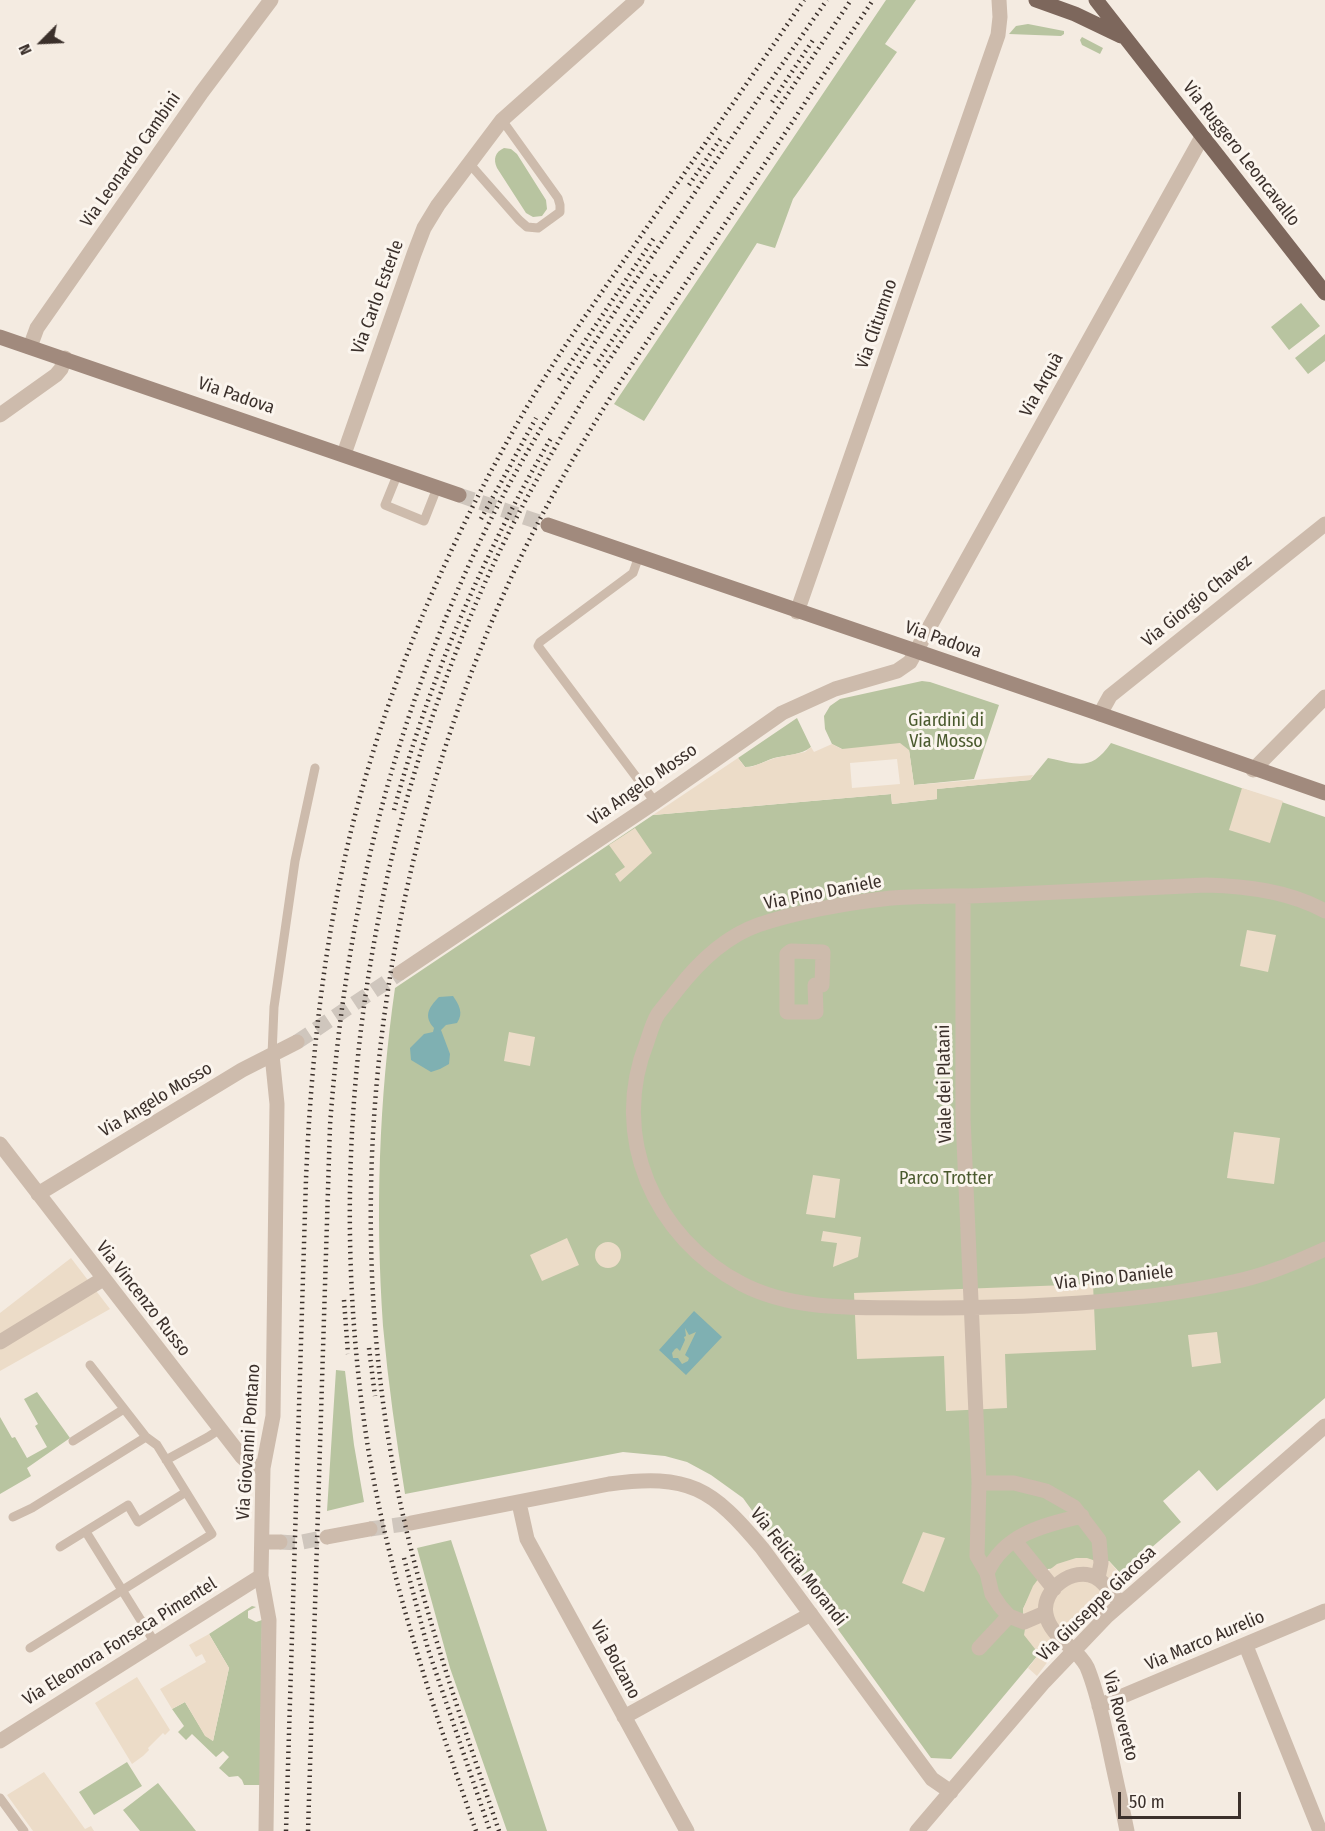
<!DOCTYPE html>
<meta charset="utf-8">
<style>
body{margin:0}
#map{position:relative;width:1325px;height:1831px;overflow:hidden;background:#f4ebe1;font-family:"Fira Sans Condensed",sans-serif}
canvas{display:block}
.north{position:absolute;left:12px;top:12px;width:60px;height:60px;-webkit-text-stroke:4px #fbf5ee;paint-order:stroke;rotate:246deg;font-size:16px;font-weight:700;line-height:24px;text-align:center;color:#3b302b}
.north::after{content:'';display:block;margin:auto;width:21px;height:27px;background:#3b302b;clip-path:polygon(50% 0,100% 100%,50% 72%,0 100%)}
.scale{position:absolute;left:1118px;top:1792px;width:123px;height:27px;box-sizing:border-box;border:3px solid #3b302b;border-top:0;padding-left:8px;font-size:18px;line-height:21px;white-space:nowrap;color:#3b302b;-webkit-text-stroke:4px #fbf5ee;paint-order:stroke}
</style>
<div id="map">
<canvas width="1325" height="1831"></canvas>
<div class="north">N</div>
<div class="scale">50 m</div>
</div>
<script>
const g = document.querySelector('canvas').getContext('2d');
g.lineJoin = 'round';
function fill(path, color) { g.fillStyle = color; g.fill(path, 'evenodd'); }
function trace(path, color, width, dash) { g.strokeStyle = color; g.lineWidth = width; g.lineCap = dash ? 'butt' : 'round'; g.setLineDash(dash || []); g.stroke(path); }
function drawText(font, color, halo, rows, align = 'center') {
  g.font = font + ' "Fira Sans Condensed",sans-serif'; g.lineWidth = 6; g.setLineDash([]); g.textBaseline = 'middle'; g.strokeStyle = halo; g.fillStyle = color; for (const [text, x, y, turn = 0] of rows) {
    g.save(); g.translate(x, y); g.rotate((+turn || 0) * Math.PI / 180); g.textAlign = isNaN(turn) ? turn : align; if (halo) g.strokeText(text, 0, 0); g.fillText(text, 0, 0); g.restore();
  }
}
fill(new Path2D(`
 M886,0H916L885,44L897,52L793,199L775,248L757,243L644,421L614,404Z
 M1028,24L1064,31V34L1061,36L1009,34L1016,26Z
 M1082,37L1103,48L1100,54L1082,45L1080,40Z
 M504,148L511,149L517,154L546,200L547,209L542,216L533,217L526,213L497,168C493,159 495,152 504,148Z
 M1301,303L1320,326L1289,350L1271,327Z
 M1325,334V361L1308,374L1295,358Z
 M922,681L930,682L999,705L974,779L914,785L909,750L842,749L832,744L825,729L824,716L830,706L840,699Z
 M797,718L811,747C801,755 786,755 774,758C764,761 756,767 745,767L738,758Z
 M1111,743L1325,817V1398L1217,1491L1199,1470L1163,1501L1181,1522L1128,1568L1130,1571L1124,1577L1109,1561L1105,1564L1048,1569L1039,1578L1023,1609L1024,1622L1039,1654L951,1759L931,1758L743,1498L711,1475L687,1462L665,1456L623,1452L405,1494C396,1438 388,1382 383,1326C375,1213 379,1099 395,988L653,815L891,794L892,804L937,799L936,789L1030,780L1048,758C1078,764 1091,772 1111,743Z
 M336,1370L345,1371L354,1445L364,1502L327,1511Z
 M37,1392L70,1438L27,1468L31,1476L0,1494V1417L12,1438L15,1437L27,1458L47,1447L35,1426L38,1424L24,1399Z
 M451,1540L547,1831H507L450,1668L417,1548Z
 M252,1606L256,1607L248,1611V1618L256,1622L262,1620L260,1785H244L242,1780L238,1776L229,1777L219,1768L229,1757L223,1751L216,1757L192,1734L186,1740L178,1732L184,1726L172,1709L185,1702L205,1735L213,1741L229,1668L209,1634Z
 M127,1762L142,1786L94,1815L79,1792Z
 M158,1783L196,1831H140L123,1810Z`), '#b8c4a0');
fill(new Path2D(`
 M900,743L909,750L914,785L1033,775L1030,780L937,789V799L892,804L891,794L653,815L738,758L745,767H751L775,758L805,752L811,747L814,752L832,744L842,749ZM897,759L900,784L852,788L850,763Z
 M1242,788L1283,801L1270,843L1229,830Z
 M635,828L652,853L620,882L615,874L625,867L609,845Z
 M1247,930L1276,935L1268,972L1240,966Z
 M509,1032L535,1037L530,1066L504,1061Z
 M1234,1132L1280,1138L1274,1184L1227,1178Z
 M813,1175L840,1179L835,1218L806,1214Z
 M823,1231L861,1237L858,1257L833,1267L837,1243L821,1241Z
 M567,1238L579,1265L542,1281L530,1255Z
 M595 1255a13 13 0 1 1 26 0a13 13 0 1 1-26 0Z
 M71,1258L110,1309L0,1371V1313Z
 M1093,1284L1096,1350L1005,1354L1007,1408L946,1411L944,1356L857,1359L854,1293Z
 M1217,1332L1221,1363L1192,1367L1188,1335Z
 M923,1532L945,1538L924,1592L902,1583Z
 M1076,1558H1087L1105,1564L1109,1561L1127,1582L1072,1629L1037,1676L1028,1668L1039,1654L1024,1635L1025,1629L1023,1609L1033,1586L1039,1578L1057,1564Z
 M209,1634L229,1668L213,1741L205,1736L185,1702L172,1709L160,1689L206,1662L202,1654L196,1657L189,1645Z
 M137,1677L170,1730L165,1735L163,1733L148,1748L149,1750L143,1756L132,1764L95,1703Z
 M44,1772L85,1829L91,1826L94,1831H33L7,1795Z`), '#ecdcc8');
fill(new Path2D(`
 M453,996C459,1005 464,1013 457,1023L446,1025L441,1030L450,1054L449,1064L440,1069L431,1072L411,1060L410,1048L424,1034L433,1032L434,1028C423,1016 429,1007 439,997Z
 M694,1311L722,1337L686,1375L659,1350ZM685,1328L689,1335L696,1332L685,1355L689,1358L688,1361L682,1364L678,1358H673L672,1353L675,1349L677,1348L680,1351L685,1340L684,1337L686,1336Z`), '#7fb0b2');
trace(new Path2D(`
 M297,1042L400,973
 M370,1529L411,1523
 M280,1542L297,1543L327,1537`), '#cfc6bd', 15, [15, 8]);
trace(new Path2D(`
 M459,495L548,525`), '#cfc6bd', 15, [15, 8]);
trace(new Path2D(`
 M468,162L519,220L527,227L538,228L560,212V205L558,198L502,120
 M398,473L385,505L424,521L437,488
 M639,556L633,573L540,642L538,646L655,802
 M272,1055L274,1007L295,861L315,768
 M73,1441L124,1409
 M166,1460L208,1437L220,1429
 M13,1517L32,1508L146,1437
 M86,1532L155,1643
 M60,1547L128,1505L138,1522L186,1492
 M30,1648L212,1534L157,1445L146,1437L90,1365
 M0,1798L24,1831`), '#cdbbac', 9);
trace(new Path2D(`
 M30,347L37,328L202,92L271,0
 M0,415L56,375L61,369L65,358
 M344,454L414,254L424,228L438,205L502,120L637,0
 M797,612L998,35L1000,17L999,0
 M1100,714L1110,696L1325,524
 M1253,770L1325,697
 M963,896V1118L979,1483L977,1556L987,1573L992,1594L1000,1606L1009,1616L1024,1622L1045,1613
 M1325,911C1289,891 1246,886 1206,885C1136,888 1066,892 996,895C958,897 920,895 883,899C845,903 793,913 758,925C724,937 698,963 677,990C671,998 664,1006 658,1014C653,1022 650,1033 647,1042C609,1136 654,1238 742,1284C796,1312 860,1307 919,1308C1024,1308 1130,1304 1233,1282C1265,1276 1296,1262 1325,1249
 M791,951L823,952L822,985H815L816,1012H787V954Z
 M400,973L655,802L782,713L835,689L897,671L910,662L1202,137
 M0,1144L242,1457L251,1465L263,1468
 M38,1194L242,1070L297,1042
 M0,1342L103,1279
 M979,1483H1014L1046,1491L1074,1507L1099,1540L1101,1563L1098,1578
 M519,1503L527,1539L687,1831
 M411,1523L609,1484C689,1473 712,1488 762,1548L932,1779L951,1792
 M327,1537L370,1529
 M1015,1541L1054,1589
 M262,1542H280
 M987,1573C1004,1534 1044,1525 1082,1516
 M1120,1603C1113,1595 1105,1582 1095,1577C1074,1566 1041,1589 1046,1614C1050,1637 1077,1647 1087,1667C1097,1691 1102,1717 1108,1742C1114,1772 1121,1801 1127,1831
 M1246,1646L1320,1831
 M979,1648L1009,1616
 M1099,1706L1325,1611
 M624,1717L811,1614
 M0,1741L261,1576
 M266,1831L269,1620L261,1576L263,1468L273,1416L277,1104L272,1055
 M917,1831L1044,1682L1107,1616L1325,1426`), '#cdbbac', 15);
trace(new Path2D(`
 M0,337L459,495
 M548,525L1100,714L1325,793`), '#a18a7d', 15);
trace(new Path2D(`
 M1036,0L1075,14L1121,36
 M1096,0L1325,293`), '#7d675c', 15);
trace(new Path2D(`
 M772,102L815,37
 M689,185L721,138
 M595,366L656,274
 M559,380L654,238
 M481,519L536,418
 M394,810C429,679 483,555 551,438
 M344,1300L348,1354
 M369,1348L375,1396
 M404,1558L428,1649L490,1831
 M286,1831L306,1179C311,1059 324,939 353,823C390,678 449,541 524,412C558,353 598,298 636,243C692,162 749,81 804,0
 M308,1831L330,1125C345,922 387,741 473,556C520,455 581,362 643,270C704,179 764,89 827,0
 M476,1831C433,1707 391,1583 369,1454C321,1156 364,850 488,576C517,512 553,450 589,390L851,0
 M499,1831C462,1721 423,1611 399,1497C338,1200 378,885 498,607C531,530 572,458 617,387L873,0`), '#3b302b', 4.5, [1.5, 4.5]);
drawText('18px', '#3b302b', '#fbf5ee', [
 ["Via Ruggero Leoncavallo",1241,154,52],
 ["Via Leonardo Cambini",131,160,-55],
 ["Via Carlo Esterle",378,297,-70],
 ["Via Clitumno",877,324,-71],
 ["Via Arquà",1042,385,-61],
 ["Via Padova",236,396,19],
 ["Via Giorgio Chavez",1197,601,-39],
 ["Via Padova",943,640,19],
 ["Via Angelo Mosso",643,785,-35],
 ["Via Pino Daniele",823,893,-11],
 ["Viale dei Platani",945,1084,-91],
 ["Via Angelo Mosso",156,1100,-31],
 ["Via Pino Daniele",1114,1278,-6],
 ["Via Vincenzo Russo",143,1299,52],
 ["Via Giovanni Pontano",249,1442,-86],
 ["Via Felicita Morandi",798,1567,52],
 ["Via Giuseppe Giacosa",1097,1604,-44],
 ["Via Marco Aurelio",1205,1641,-23],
 ["Via Eleonora Fonseca Pimentel",120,1642,-32],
 ["Via Bolzano",615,1660,62],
 ["Via Rovereto",1120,1716,75]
]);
drawText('18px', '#4a5a2e', '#fbf5ee', [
 ["Giardini di",946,721],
 ["Via Mosso",946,742],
 ["Parco Trotter",946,1179]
]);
</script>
